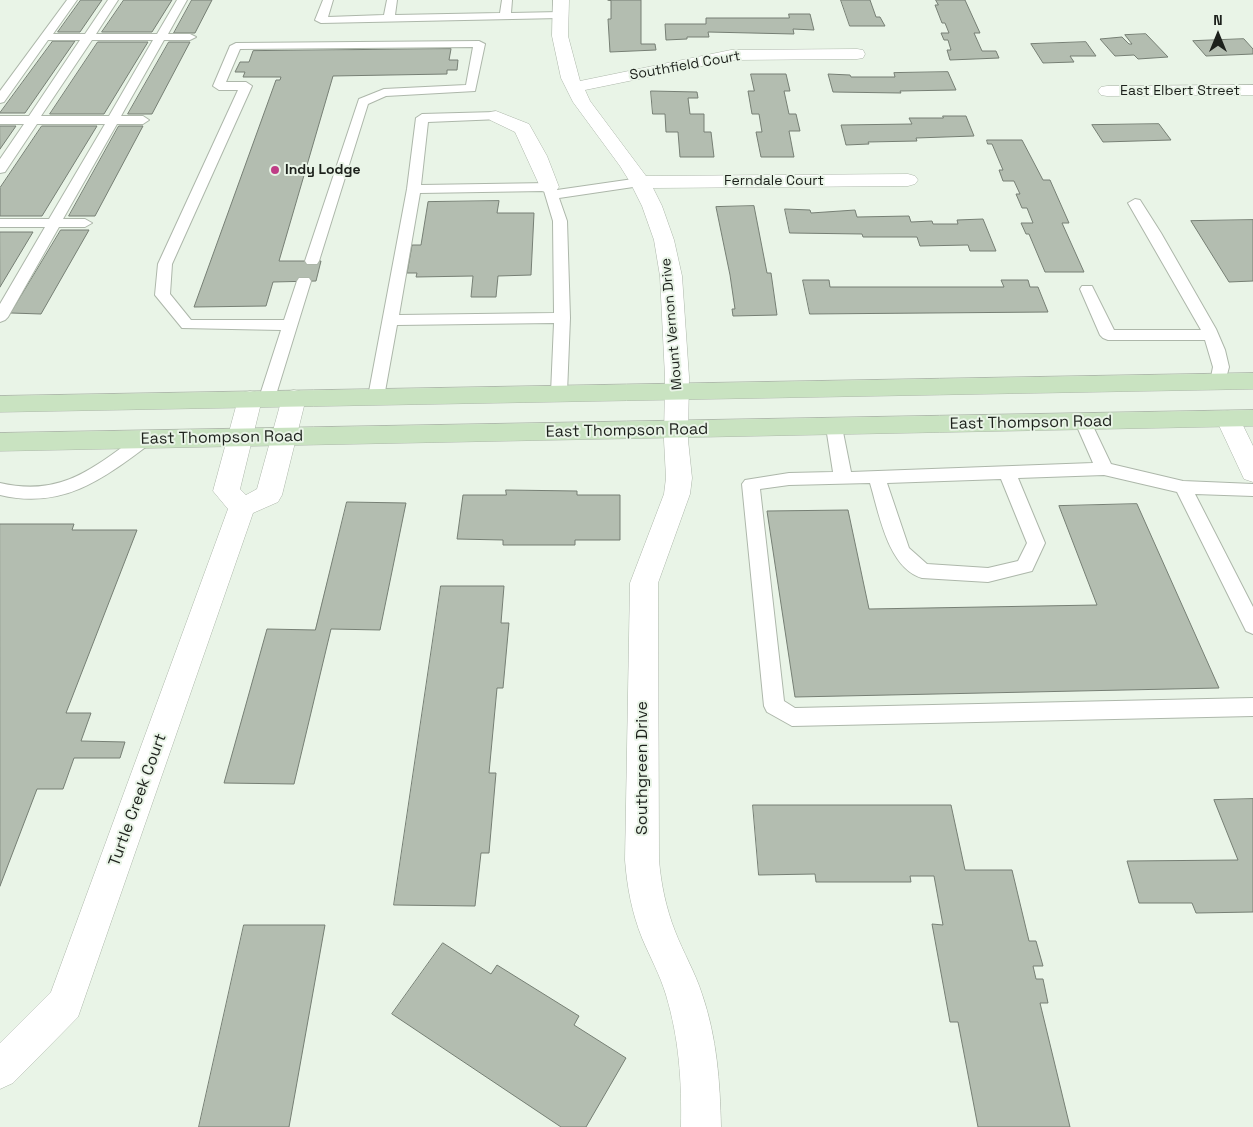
<!DOCTYPE html>
<style>
body{margin:0}
#map{position:relative;width:1253px;height:1127px;overflow:hidden;background:#e9f4e7;font-family:"Space Grotesk",sans-serif}
canvas{display:block}
.north{position:absolute;left:1193px;top:10px;width:50px;height:50px;-webkit-text-stroke:4px #e9f4e7;paint-order:stroke;rotate:0deg;font-size:14px;font-weight:700;line-height:20px;text-align:center;color:#1d211c}
.north::after{content:'';display:block;margin:auto;width:18px;height:22px;background:#1d211c;clip-path:polygon(50% 0,100% 100%,50% 72%,0 100%)}
</style>
<div id="map">
<canvas width="1253" height="1127"></canvas>
<div class="north">N</div>
</div>
<script>
const g = document.querySelector('canvas').getContext('2d');
g.lineJoin = 'round';
function fill(path, color) { g.fillStyle = color; g.fill(path, 'evenodd'); }
function trace(path, color, width, dash) { g.strokeStyle = color; g.lineWidth = width; g.lineCap = dash ? 'butt' : 'round'; g.setLineDash(dash || []); g.stroke(path); }
function drawText(font, color, halo, rows, align = 'center') {
  g.font = font + ' "Space Grotesk",sans-serif'; g.lineWidth = 4; g.setLineDash([]); g.textBaseline = 'middle'; g.strokeStyle = halo; g.fillStyle = color; for (const [text, x, y, turn = 0] of rows) {
    g.save(); g.translate(x, y); g.rotate((+turn || 0) * Math.PI / 180); g.textAlign = isNaN(turn) ? turn : align; if (halo) g.strokeText(text, 0, 0); g.fillText(text, 0, 0); g.restore();
  }
}
const building = new Path2D(`
 M81,0H102L80,32H58Z
 M124,0H172L152,32H102Z
 M192,0H212L195,33H174Z
 M608,0H641V44H655L656,50L610,52L608,19H611V1Z
 M841,0H870L876,17H880L885,26H850Z
 M936,0H965L980,33H974L982,51H996L999,58L950,60L947,50H951L948,40H944L941,33H949L945,23H942L935,5H938Z
 M789,14H810L814,30L793,29L794,34L708,32L709,37H687V39L666,40L665,24H706V18H789Z
 M1146,34L1168,57L1138,59L1134,55L1115,56L1100,39L1122,37L1129,44H1132L1125,35Z
 M1244,39L1253,49V54L1206,56L1193,41Z
 M53,41H75L25,113H0Z
 M98,42H148L104,114H50Z
 M169,42H190L152,114H128Z
 M1086,42L1096,56H1070L1074,62L1043,63L1031,44Z
 M451,49L449,60H458L457,70H447V74L333,76L279,261H321L316,281L273,282L266,306L194,307L276,80H280L281,77H243L245,72H235L240,62H249L253,51Z
 M948,72L956,90L900,91L901,93L833,92L828,74L850,75L851,77H895L894,73Z
 M751,74H786L790,91H784L789,114H796L800,131H789L794,157H761L756,132H762L759,114H752L748,91H754Z
 M651,91L697,92L698,98H688L690,114H704V132H711L714,157H680L678,132H666L665,114H653Z
 M943,116H966L974,136L916,138L917,141L868,142L869,144L846,145L841,125L912,124L909,118H943Z
 M1159,124L1171,140L1103,142L1092,125Z
 M0,126H16L0,149Z
 M42,126H97L42,216H0V188Z
 M119,126H143L95,216H69Z
 M987,140H1022L1043,180H1050L1069,223H1062L1084,272H1045L1029,234H1026L1021,223H1033L1027,208H1022L1016,194H1020L1014,181H1003L999,170H1003L992,144H988Z
 M499,201L497,213H534L531,275L498,276L496,297H471L473,276L416,277L417,273H407L412,245H421L428,202Z
 M754,206L767,273H771L777,315L733,316L732,309H735L730,275L716,207Z
 M785,209L810,210L811,213L855,210L857,217L909,216L911,222L932,221L933,224H958L957,220L983,219L996,251H970L968,245L920,246L917,237H863L862,234L790,233Z
 M1253,220V281L1229,282L1191,221Z
 M61,230H89L41,314L11,313Z
 M0,232H33L0,287Z
 M803,280H829L830,287H1004L1001,280H1028L1030,287H1038L1048,312L810,314Z
 M506,490L577,491V495H620V540H575V545H503V540L457,539L463,495H506Z
 M347,502L406,503L380,630L331,629L294,784L224,783L267,629L315,630Z
 M1137,504L1219,688L795,697L767,511L848,510L869,609L1097,605L1059,506Z
 M0,524H74L72,530H137L66,713H91L81,741L125,742L120,758H74L63,789H37L0,886Z
 M441,586H504L501,623H509L503,688H497L489,773H496L489,853H481L475,906L394,905Z
 M1253,799V912L1196,913L1192,903H1139L1127,861L1238,860L1214,800Z
 M753,805H951L965,870H1012L1029,941H1036L1043,966H1033L1036,979H1043L1048,1003H1040L1070,1127H978L958,1022H950L932,924L943,925L934,876H910L911,882H816L815,874L759,875Z
 M244,925H325L289,1127H199Z
 M443,943L491,974L497,965L579,1016L574,1025L626,1058L586,1127H561L392,1014Z`);
fill(building, '#b3bdb0');
trace(building, '#767f74', 1);
const lane = new Path2D(`
 M67,0H77L53,34H85L108,0H118L96,34H157L177,0H187L168,34H190L196,37L190,40H164L121,116H143L149,120L143,124H117L63,219H85L92,223L85,227H59L8,317L5,320L0,322V304L45,227H0V219H49L105,124H37L5,172L0,173V159L24,124H0V116H29L80,40H48L4,102L0,103V91ZM92,40H153L109,116H41Z
 M323,0H333L328,17L384,15L387,0H397L395,15L500,13L502,0H512L511,13L560,12L565,15L560,18L321,23L315,20Z
 M479,41L485,44L475,91L386,96L368,104L319,261L317,264H307L305,261L359,99L384,89L466,85L473,47L240,49L226,82H246L252,86L172,264L170,294L191,320H284L297,281L299,278H309L311,281L275,398L273,402L267,403L261,402L259,398L281,330L182,328L155,295L158,264L238,90H219L213,86L230,46L236,43Z
 M496,112L502,116L500,119L428,122L421,185L549,183L554,184L557,190L640,178L647,182L640,186L559,198L567,221L570,318L567,393L565,397L559,398L553,397L551,393L554,323L397,325L384,397L382,401L376,402L370,401L368,397L407,189L416,118L422,114ZM544,191L553,221L554,313L399,315L420,193Z
 M1135,199L1140,200L1161,233L1216,329L1225,350L1229,367L1224,386L1218,387L1212,386L1210,382L1213,367L1205,340H1108L1103,338L1100,335L1080,289L1082,286H1092L1114,330H1201L1128,203Z
 M1083,416L1089,418L1091,422L1111,464L1183,481L1253,484V496L1195,494L1253,607V634L1246,631L1177,492L1104,475L1018,478L1045,543L1032,571L988,582L922,578C888,568 879,513 870,483L789,485L760,489L784,701L795,708L1253,698V716L792,726L767,712L764,706L742,484L745,480L789,473L833,472L826,427L828,423L834,421L840,423L842,427L851,472L1093,463L1075,422L1077,418ZM1001,479L1027,543L1018,561L988,568L927,564L909,548L887,483Z
 M145,433L151,435L153,439L151,443C103,479 63,510 0,495V483C61,497 92,469 139,435Z`);
const street = new Path2D(`
 M553,0H569L568,36L580,81L731,50L857,49L863,50L865,54L863,58L857,59L731,60L585,90L590,101L646,176L908,174L915,176L918,180L915,184L908,186L653,188L662,206L674,240L682,276L689,377L688,440L692,478L690,494L658,583L659,860C661,884 666,908 675,931C683,952 695,972 702,994C717,1038 720,1082 721,1127H681C682,1082 679,1038 666,995C660,975 650,957 642,938C632,913 627,887 625,860L630,583L664,494L666,478L664,440L665,377L660,276L654,240L642,206L630,182L620,166L573,102L561,78L552,36Z
 M1253,85V95L1107,96L1101,95L1098,91L1101,87L1107,86Z
 M496,111L529,124L547,156L559,187L556,191L549,193L542,191L515,132L490,120L487,116L490,112Z
 M294,390L303,392L306,398L282,495L278,502L253,513L78,1017L13,1083L0,1089V1043L51,992L228,509L213,491L238,399L241,393L250,391L259,393L262,399L240,489L246,495L257,489L282,398L285,392Z
 M1228,411L1237,413L1253,446V482L1244,479L1216,419L1219,413Z`);
const secondary = new Path2D(`
 M1253,373V389L0,412V396Z
 M1253,410V426L0,451V433Z`);
trace(lane, '#adb7aa', 2);
trace(street, '#adb7aa', 1);
trace(secondary, '#adb7aa', 1);
fill(lane, '#fff');
fill(street, '#fff');
fill(secondary, '#c9e3c1');
for (const [x, y, r, color] of [
 [275,170,5,"#bf3d86"]
]) { const dot = new Path2D(); dot.arc(x, y, r, 0, 2 * Math.PI); g.fillStyle = color; g.fill(dot); trace(dot, '#e9f4e7', 2); }
drawText('14px', '#1d211c', '#e9f4e7', [
 ["Southfield Court",685,66,-10],
 ["East Elbert Street",1180,91],
 ["Ferndale Court",774,181],
 ["Mount Vernon Drive",672,324,-95]
]);
drawText('bold 14px', '#1d211c', '#e9f4e7', [
 ["Indy Lodge",285,170]
], 'left');
drawText('16px', '#1d211c', '#e9f4e7', [
 ["East Thompson Road",1031,423,-1],
 ["East Thompson Road",627,431,-1],
 ["East Thompson Road",222,438,-1],
 ["Southgreen Drive",643,768,-90],
 ["Turtle Creek Court",138,800,-70]
]);
</script>
